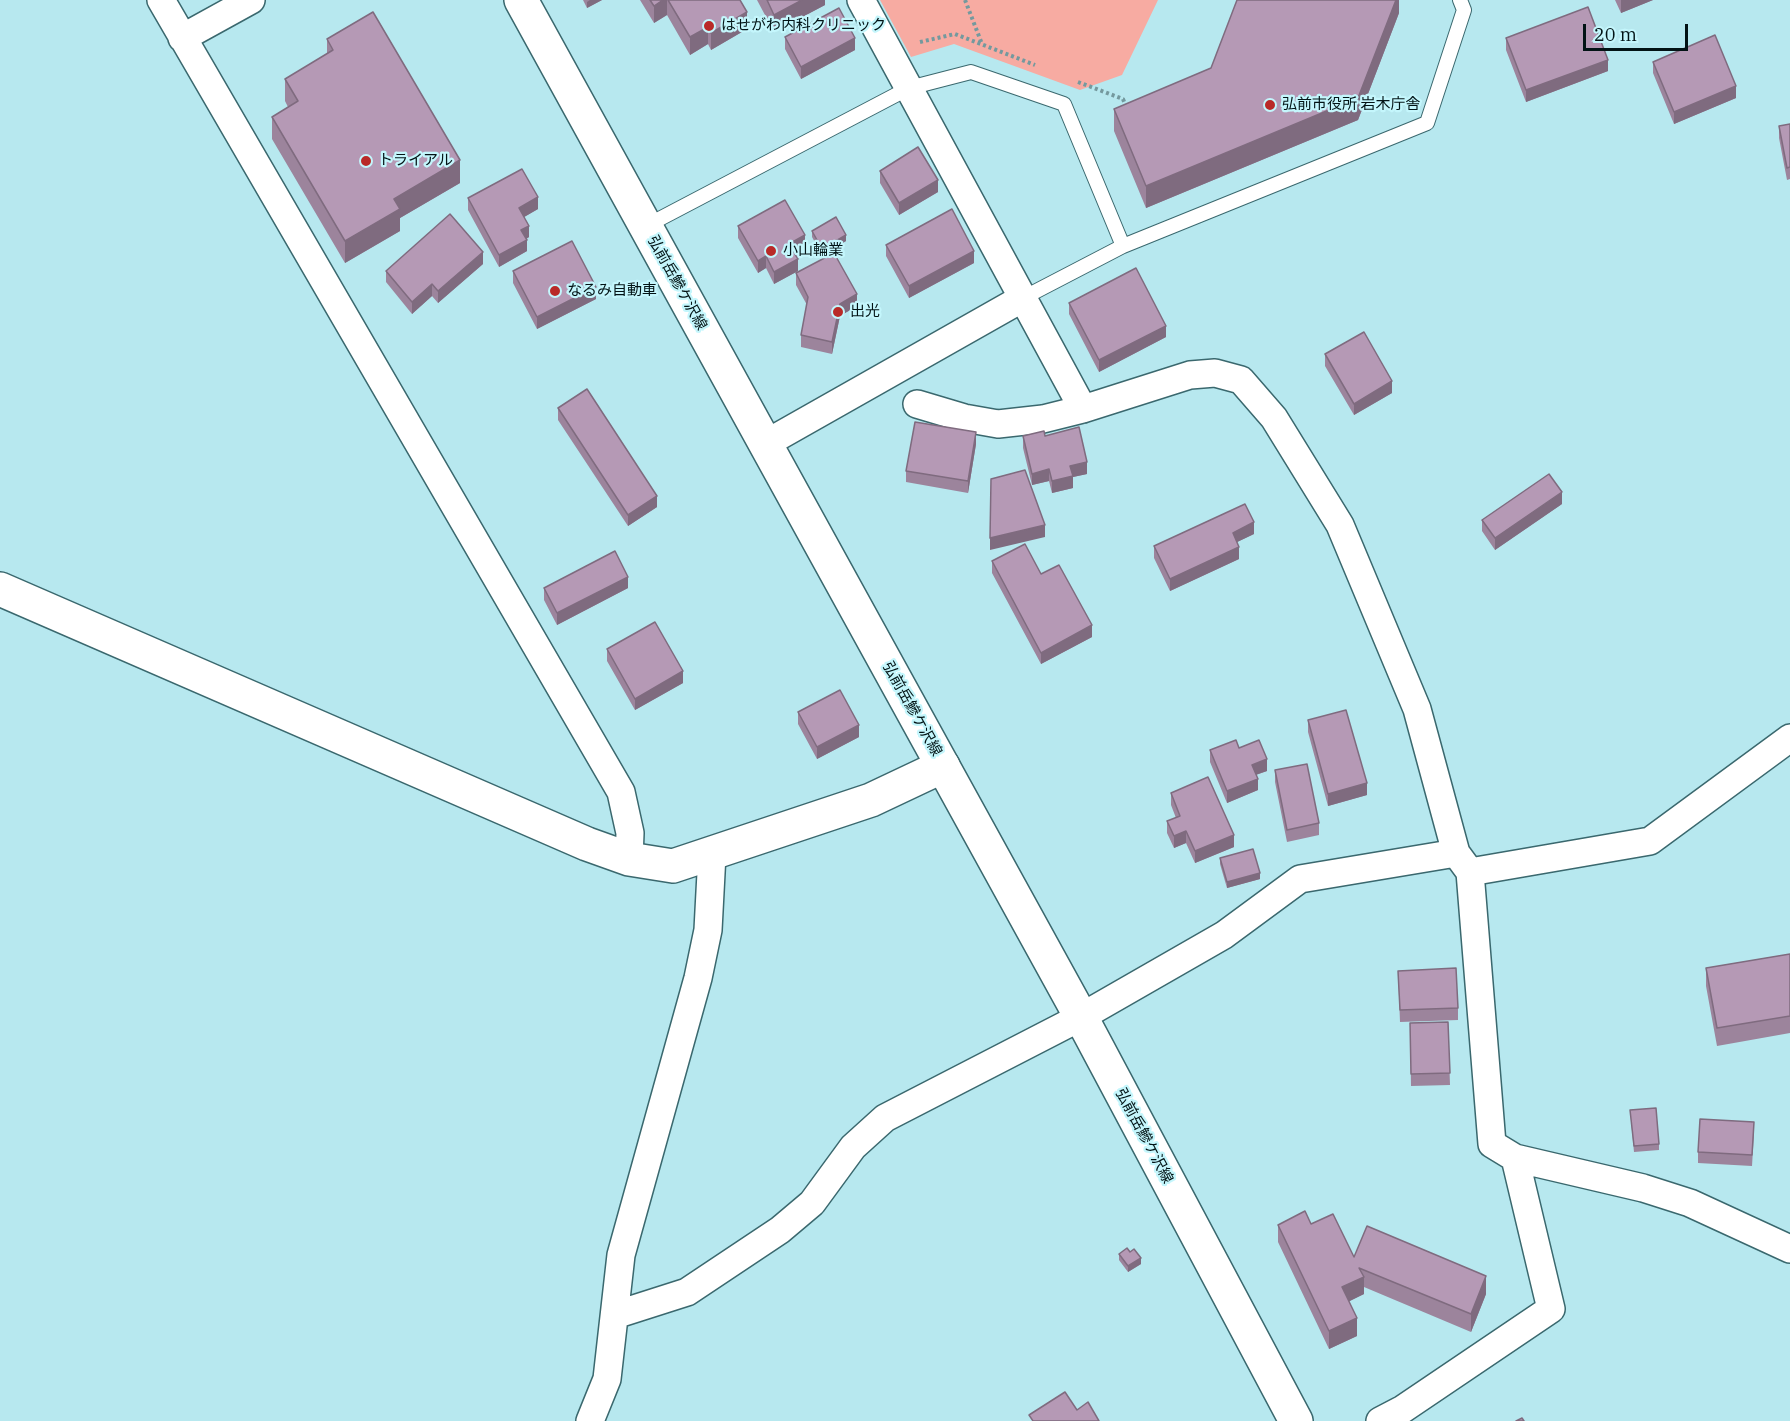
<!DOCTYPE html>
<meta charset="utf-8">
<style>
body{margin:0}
#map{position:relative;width:1790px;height:1421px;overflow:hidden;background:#b7e8ef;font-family:"IBM Plex Serif",serif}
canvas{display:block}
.scale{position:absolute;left:1583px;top:24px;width:105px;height:27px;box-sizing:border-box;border:3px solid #021315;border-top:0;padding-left:8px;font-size:18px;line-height:21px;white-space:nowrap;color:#021315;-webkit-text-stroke:4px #c4f6fc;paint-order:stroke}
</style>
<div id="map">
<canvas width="1790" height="1421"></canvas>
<div class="scale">20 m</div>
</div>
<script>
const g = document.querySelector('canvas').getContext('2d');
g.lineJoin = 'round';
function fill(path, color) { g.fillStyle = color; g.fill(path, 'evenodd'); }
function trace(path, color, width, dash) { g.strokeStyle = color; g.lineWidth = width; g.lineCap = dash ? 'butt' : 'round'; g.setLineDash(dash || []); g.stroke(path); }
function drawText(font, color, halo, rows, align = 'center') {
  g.font = font + ' "IBM Plex Serif","Noto Sans JP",serif'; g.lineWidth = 4.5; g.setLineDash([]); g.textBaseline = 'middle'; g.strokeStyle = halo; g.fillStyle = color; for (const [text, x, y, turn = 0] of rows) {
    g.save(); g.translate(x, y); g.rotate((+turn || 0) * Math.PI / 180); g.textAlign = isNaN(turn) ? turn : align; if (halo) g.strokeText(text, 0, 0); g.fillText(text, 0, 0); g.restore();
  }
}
fill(new Path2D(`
 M880,0H1158L1122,75L1080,90L954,44L911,57Z`), '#f7aba2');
const service = new Path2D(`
 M646,226L909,88L971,72L1064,104L1123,246
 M1023,298L1123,246L1427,123L1464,10L1460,0`);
const minor = new Path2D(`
 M161,0L621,792L630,833L629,859
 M861,0L1083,409
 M182,38L251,0
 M917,404L964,418L998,424L1043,419L1083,409L1190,375L1215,373L1241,380L1274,418L1340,525L1417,709L1456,853L1470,872L1492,1144L1515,1158L1643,1188L1690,1203L1790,1249
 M765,444L1023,298
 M1470,872L1650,841L1790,738
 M615,1315L687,1292L780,1230L812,1203L853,1147L885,1118L1081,1017L1224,935L1300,879L1456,853
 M590,1421L607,1379L621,1255L698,978L708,930L712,854
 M1380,1421L1403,1409L1551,1309L1515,1158`);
const tertiary = new Path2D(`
 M0,589L587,844L629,859L673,866L871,800L943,766`);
const primary = new Path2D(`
 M521,0L1081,1017L1296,1421`);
trace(service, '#3a686e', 16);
trace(minor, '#3a686e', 30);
trace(tertiary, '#3a686e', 36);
trace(primary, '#3a686e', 36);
trace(new Path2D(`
 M965,0L982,44
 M920,42L955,34L1035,65
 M1078,82L1123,99L1127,109`), '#74999e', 4, [3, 3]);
trace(service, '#fff', 14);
trace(minor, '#fff', 27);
trace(tertiary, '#fff', 33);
trace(primary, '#fff', 33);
fill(new Path2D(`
 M583,0H602L587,8Z
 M640,0H740L747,29L711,50L708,44L690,55L667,15L654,23Z
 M757,0H825V5L774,32Z
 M1399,0V13L1358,120L1146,208L1114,131V109Z
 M1615,0H1653L1621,13Z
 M785,37L855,50L801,79L785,49Z
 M1506,38L1608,71L1526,102L1506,50Z
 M327,39L460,183L400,218V231L345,263L272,139V117L288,107L285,101V79L327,54Z
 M1653,62L1736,98L1674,124L1653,73Z
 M1790,124V179L1787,180L1779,138V126Z
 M880,171L938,192L899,215L880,183Z
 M468,198L538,209L524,217L529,237L526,239L527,251L499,267L468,210Z
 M738,226L805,247L794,253L798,271L774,284L766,268L758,273L738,238Z
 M812,231L846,241L822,255L812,237Z
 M886,245L974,263L909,298L886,256Z
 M483,264L438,303L432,296L412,314L386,282V271Z
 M513,271L596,299L537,329L513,283Z
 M796,273L857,306L840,316L832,354L801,347V335L807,305L796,285Z
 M1069,303L1166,337L1099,372L1069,314Z
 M1325,354L1392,393L1354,415L1325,366Z
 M558,408L657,507L628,526L558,420Z
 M1023,436H1045L1087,474L1073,477V488L1052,493L1049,481L1032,485L1023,448Z
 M976,444L968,493L906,482V471Z
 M1562,504L1495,550L1482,531V520Z
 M1254,534L1237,542L1239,559L1170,591L1154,558V546Z
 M992,561L1041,574L1092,637L1041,664L992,573Z
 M544,588H628L557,625L544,600Z
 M607,649L683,683L635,710L607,661Z
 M798,712L859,737L817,759L798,724Z
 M1308,720L1367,795L1328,806L1308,732Z
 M1239,748L1267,771L1256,775L1258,790L1227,803L1210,762V750Z
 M1275,770L1319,823V835L1287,842L1275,782Z
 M1171,793L1234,847L1195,863L1186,843L1174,848L1167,833V821L1176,818L1171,805Z
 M1220,858L1260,879L1227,888L1220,864Z
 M1790,954V1033L1717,1046L1706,986V968Z
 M1398,971L1458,1008V1020L1400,1022Z
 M1448,1022L1450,1085L1411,1086L1410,1023Z
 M1630,1110L1659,1144V1150L1634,1152Z
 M1754,1133L1752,1166L1698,1163V1152Z
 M1311,1224L1354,1257L1486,1294L1471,1332L1364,1287V1294L1349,1301L1357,1336L1329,1349L1278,1242V1225Z
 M1130,1252L1141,1264L1128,1272L1119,1260V1254Z`), '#9c849c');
fill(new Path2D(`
 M590,0H602L587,8V2Z
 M663,0H667V15L654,23V6Z
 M802,0H825V5L774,32V15Z
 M1396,0H1399V13L1358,120L1146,208V186Z
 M1621,0H1653L1621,13Z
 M747,12V29L711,50V33Z
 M708,27V44L690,55V37Z
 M855,38V50L801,79V67Z
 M1608,60V71L1526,102V90Z
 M1736,86V98L1674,124V112Z
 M460,160V183L400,218V231L345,263V241L394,199Z
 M938,180V192L899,215V203Z
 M538,197V209L519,220V208Z
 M529,226V237L521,242V230Z
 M805,235V247L789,256V244Z
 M846,235V241L822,255V249Z
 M527,240V251L499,267V255Z
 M974,251V263L909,298V286Z
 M483,252V264L438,303V291Z
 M766,256V268L758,273V261Z
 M798,259V271L774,284V272Z
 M432,284V296L412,314V302Z
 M596,287V299L537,329V317Z
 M857,294V306L840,316L832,354V342L840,304Z
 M1166,326V337L1099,372V360Z
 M1392,381V393L1354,415V404Z
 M976,432V444L968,493V481Z
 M1087,462V474L1073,477V488L1052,493V481L1070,466Z
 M1049,469V481L1032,485V474Z
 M1562,492V504L1495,550V538Z
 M657,496V507L628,526V515Z
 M1254,522V534L1233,544V533Z
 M1045,525V537L990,550V538Z
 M1239,547V559L1170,591V579Z
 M628,577V588L557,625V613Z
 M1092,625V637L1041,664V653Z
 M683,671V683L635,710V699Z
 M859,725V737L817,759V747Z
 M1267,759V771L1252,776V765Z
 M1258,779V790L1227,803V791Z
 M1367,783V795L1328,806V794Z
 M1186,831V843L1174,848V836Z
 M1234,835V847L1195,863V851Z
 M1260,873V879L1227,888V882Z
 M1141,1258V1264L1128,1272V1266Z
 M1486,1276V1294L1471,1332V1314Z
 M1364,1277V1294L1342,1305V1287Z
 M1357,1318V1336L1329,1349V1331Z`), '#7f6b7f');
const building = new Path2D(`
 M650,0H663L654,6Z
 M668,0H740L747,12L711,33L708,27L690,37Z
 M767,0H802L774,15Z
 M1237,0H1396L1358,98L1146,186L1114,109L1211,68Z
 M1588,7L1608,60L1526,90L1506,38Z
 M839,8L855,38L801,67L785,37Z
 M373,12L460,160L394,199L400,209L345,241L272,117L298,101L285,79L333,50L327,39Z
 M1715,35L1736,86L1674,112L1653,62Z
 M1790,124V167L1787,168L1779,126Z
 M918,147L938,180L899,203L880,171Z
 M522,169L538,197L519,208L529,226L521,230L527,240L499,255L468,198Z
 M785,200L805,235L789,244L798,259L774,272L766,256L758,261L738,226Z
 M952,209L974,251L909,286L886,245Z
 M450,214L483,252L438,291L432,284L412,302L386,271Z
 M836,217L846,235L822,249L812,231Z
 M572,241L596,287L537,317L513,271Z
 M834,253L857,294L840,304L832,342L801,335L808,297L796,273Z
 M1136,268L1166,326L1099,360L1069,303Z
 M1364,332L1392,381L1354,404L1325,354Z
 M587,389L657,496L628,515L558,408Z
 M915,422L976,432L968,481L906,471Z
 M1079,427L1087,462L1070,466L1073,476L1052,481L1049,469L1032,474L1023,436L1044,431L1045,436Z
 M1025,470L1045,525L990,538L991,479Z
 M1549,474L1562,492L1495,538L1482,520Z
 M1245,504L1254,522L1233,533L1239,547L1170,579L1154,546Z
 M1025,544L1041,574L1059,565L1092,625L1041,653L992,561Z
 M615,551L628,577L557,613L544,588Z
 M655,622L683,671L635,699L607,649Z
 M840,690L859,725L817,747L798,712Z
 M1346,710L1367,783L1328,794L1308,720Z
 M1236,740L1239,748L1259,740L1267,759L1252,765L1258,779L1227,791L1210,750Z
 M1307,764L1319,823L1287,830L1275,770Z
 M1208,777L1234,835L1195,851L1186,831L1174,836L1167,821L1180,816L1171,793Z
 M1253,849L1260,873L1227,882L1220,858Z
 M1790,954V1016L1717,1028L1706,968Z
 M1456,968L1458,1008L1400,1010L1398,971Z
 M1448,1022L1450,1073L1411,1074L1410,1023Z
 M1656,1108L1659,1144L1634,1146L1630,1110Z
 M1700,1119L1754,1122L1752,1155L1698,1152Z
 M1305,1211L1311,1224L1333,1214L1354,1257L1367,1226L1486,1276L1471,1314L1359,1268L1364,1277L1342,1287L1357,1318L1329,1331L1278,1225Z
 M1127,1248L1130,1252L1134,1249L1141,1258L1128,1266L1119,1254Z
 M1065,1392L1077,1410L1088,1402L1099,1421H1033L1029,1415Z
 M1522,1418L1524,1421H1516Z`);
fill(building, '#b599b5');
trace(building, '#7f6b7f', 1.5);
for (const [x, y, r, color] of [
 [709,26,6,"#b92a28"],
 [1270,105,6,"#b92a28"],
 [366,161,6,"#b92a28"],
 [771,251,6,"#b92a28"],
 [555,291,6,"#b92a28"],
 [838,312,6,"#b92a28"]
]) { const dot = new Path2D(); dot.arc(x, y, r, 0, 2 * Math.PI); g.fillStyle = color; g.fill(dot); trace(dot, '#c4f6fc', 2); }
drawText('15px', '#021315', '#c4f6fc', [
 ["はせがわ内科クリニック",721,26],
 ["弘前市役所 岩木庁舎",1282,105],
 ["トライアル",378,161],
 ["小山輪業",783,251],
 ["なるみ自動車",567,291],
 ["出光",850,312]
], 'left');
drawText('15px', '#021315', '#c4f6fc', [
 ["弘前岳鰺ケ沢線",677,283,61],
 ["弘前岳鰺ケ沢線",912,709,61],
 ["弘前岳鰺ケ沢線",1144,1136,62]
]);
</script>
